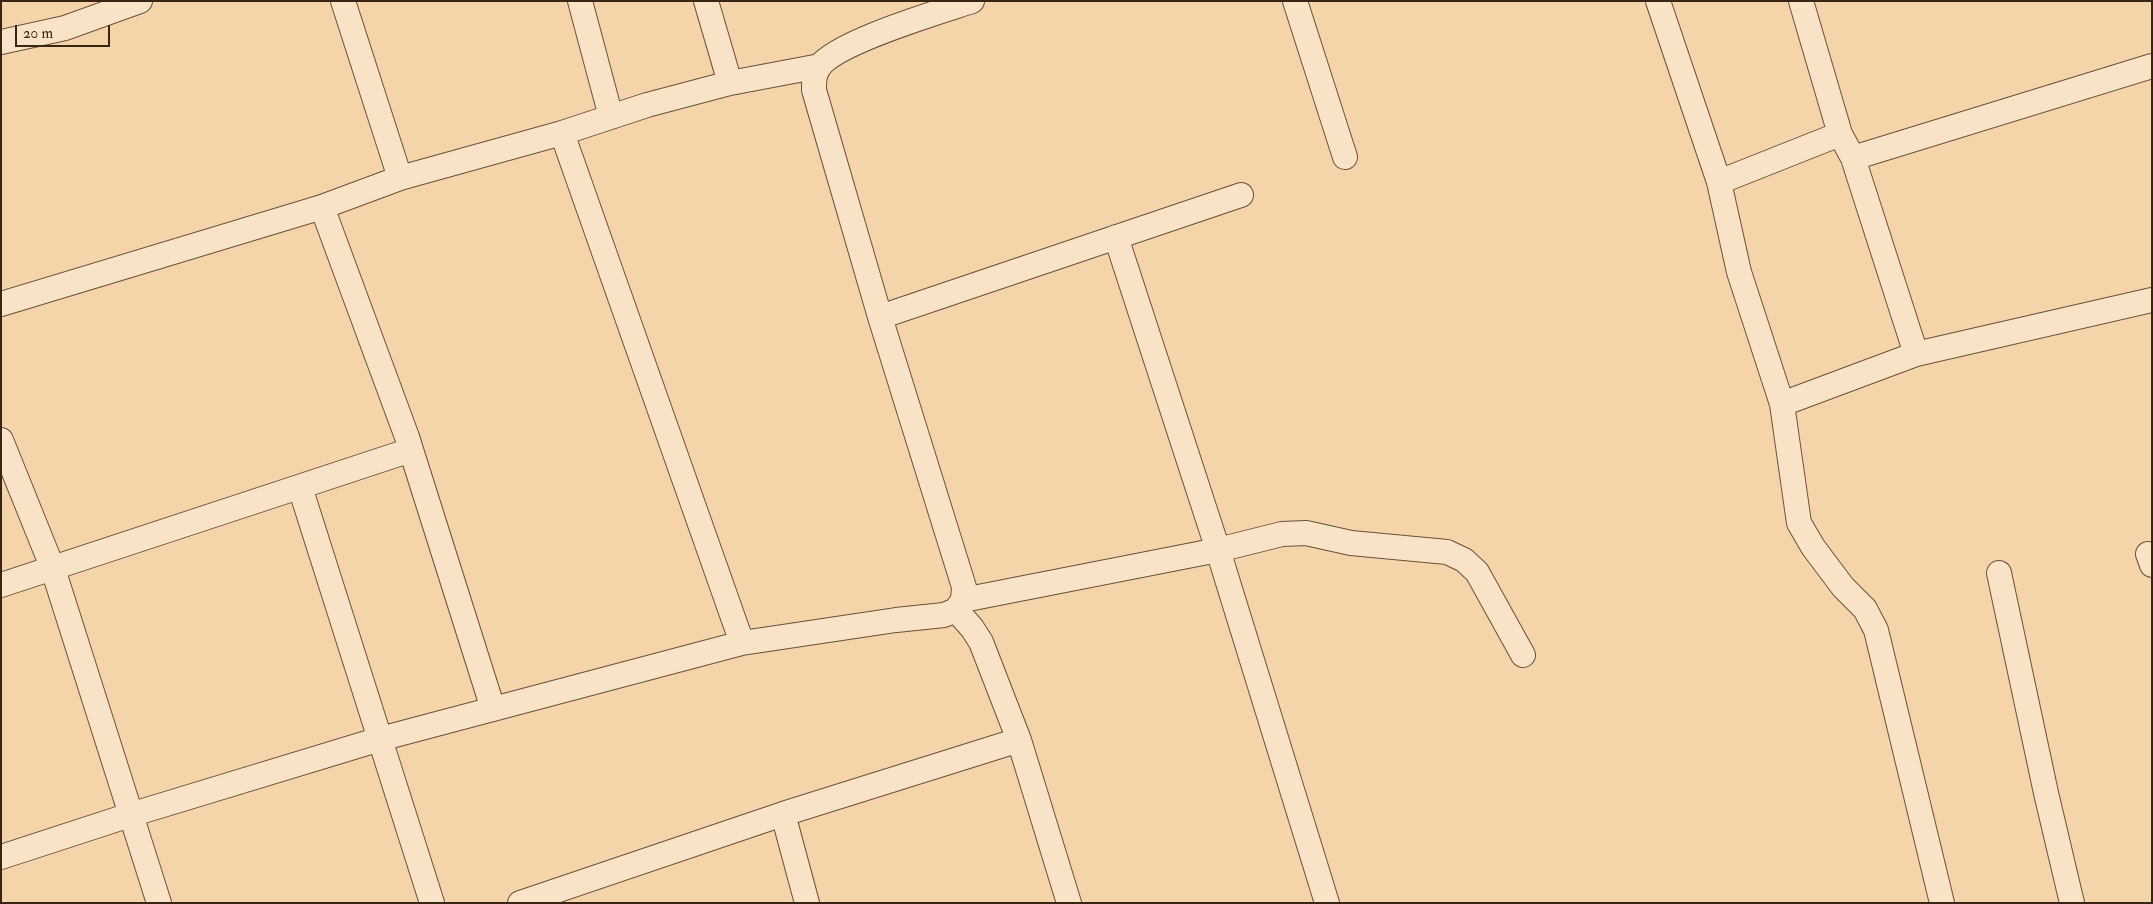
<!DOCTYPE html>
<style>
body{margin:0}
#map{position:relative;width:2153px;height:904px;overflow:hidden;background:#f4d4a8;font-family:"IM FELL Double Pica",serif}
canvas{display:block}
.frame{position:absolute;inset:0;border:2px solid #382615;pointer-events:none}
.scale{position:absolute;left:15px;top:25px;width:95px;height:22px;box-sizing:border-box;border:2px solid #382615;border-top:0;padding-left:6px;font-size:15px;line-height:18px;white-space:nowrap;color:#382615;-webkit-text-stroke:4px #f8e3c6;paint-order:stroke}
</style>
<div id="map">
<canvas width="2153" height="904"></canvas>
<div class="frame"></div>
<div class="scale">20 m</div>
</div>
<script>
const g = document.querySelector('canvas').getContext('2d');
g.lineJoin = 'round';
function trace(path, color, width, dash) { g.strokeStyle = color; g.lineWidth = width; g.lineCap = dash ? 'butt' : 'round'; g.setLineDash(dash || []); g.stroke(path); }
const street = new Path2D(`
 M343,1L400,178
 M580,1L611,117
 M706,1L730,83
 M1295,1L1345,157
 M1658,1L1719,182L1739,272L1782,404L1799,523L1813,547L1843,587L1865,609L1876,630L1942,903
 M1801,1L1840,134L1853,158L1916,354
 M1,42L65,28L140,1
 M562,133L742,643
 M1853,158L2152,66
 M1719,182L1840,134
 M322,207L407,437L493,709
 M1116,237L1218,550L1327,903
 M1,304L322,207L400,178L562,133L647,105L730,83L820,66
 M880,317L1241,195
 M1782,404L1916,354L2152,300
 M1,440L53,569L159,903
 M300,487L432,903
 M2148,554L2152,565
 M1999,573L2046,793L2072,903
 M1,585L411,450
 M963,600L1218,550L1282,534L1306,533L1351,543L1447,552L1464,560L1477,572L1523,655
 M956,610L972,628L981,642L1019,740L1069,903
 M783,814L807,903
 M1,857L130,815L380,739L742,643L896,620L944,615L956,610L963,600L964,587L880,317L814,90C814,81 814,75 819,67C836,42 939,12 972,1
 M520,903L783,814L1019,740`);
trace(street, '#67523a', 26);
trace(street, '#f8e3c6', 24);
</script>
